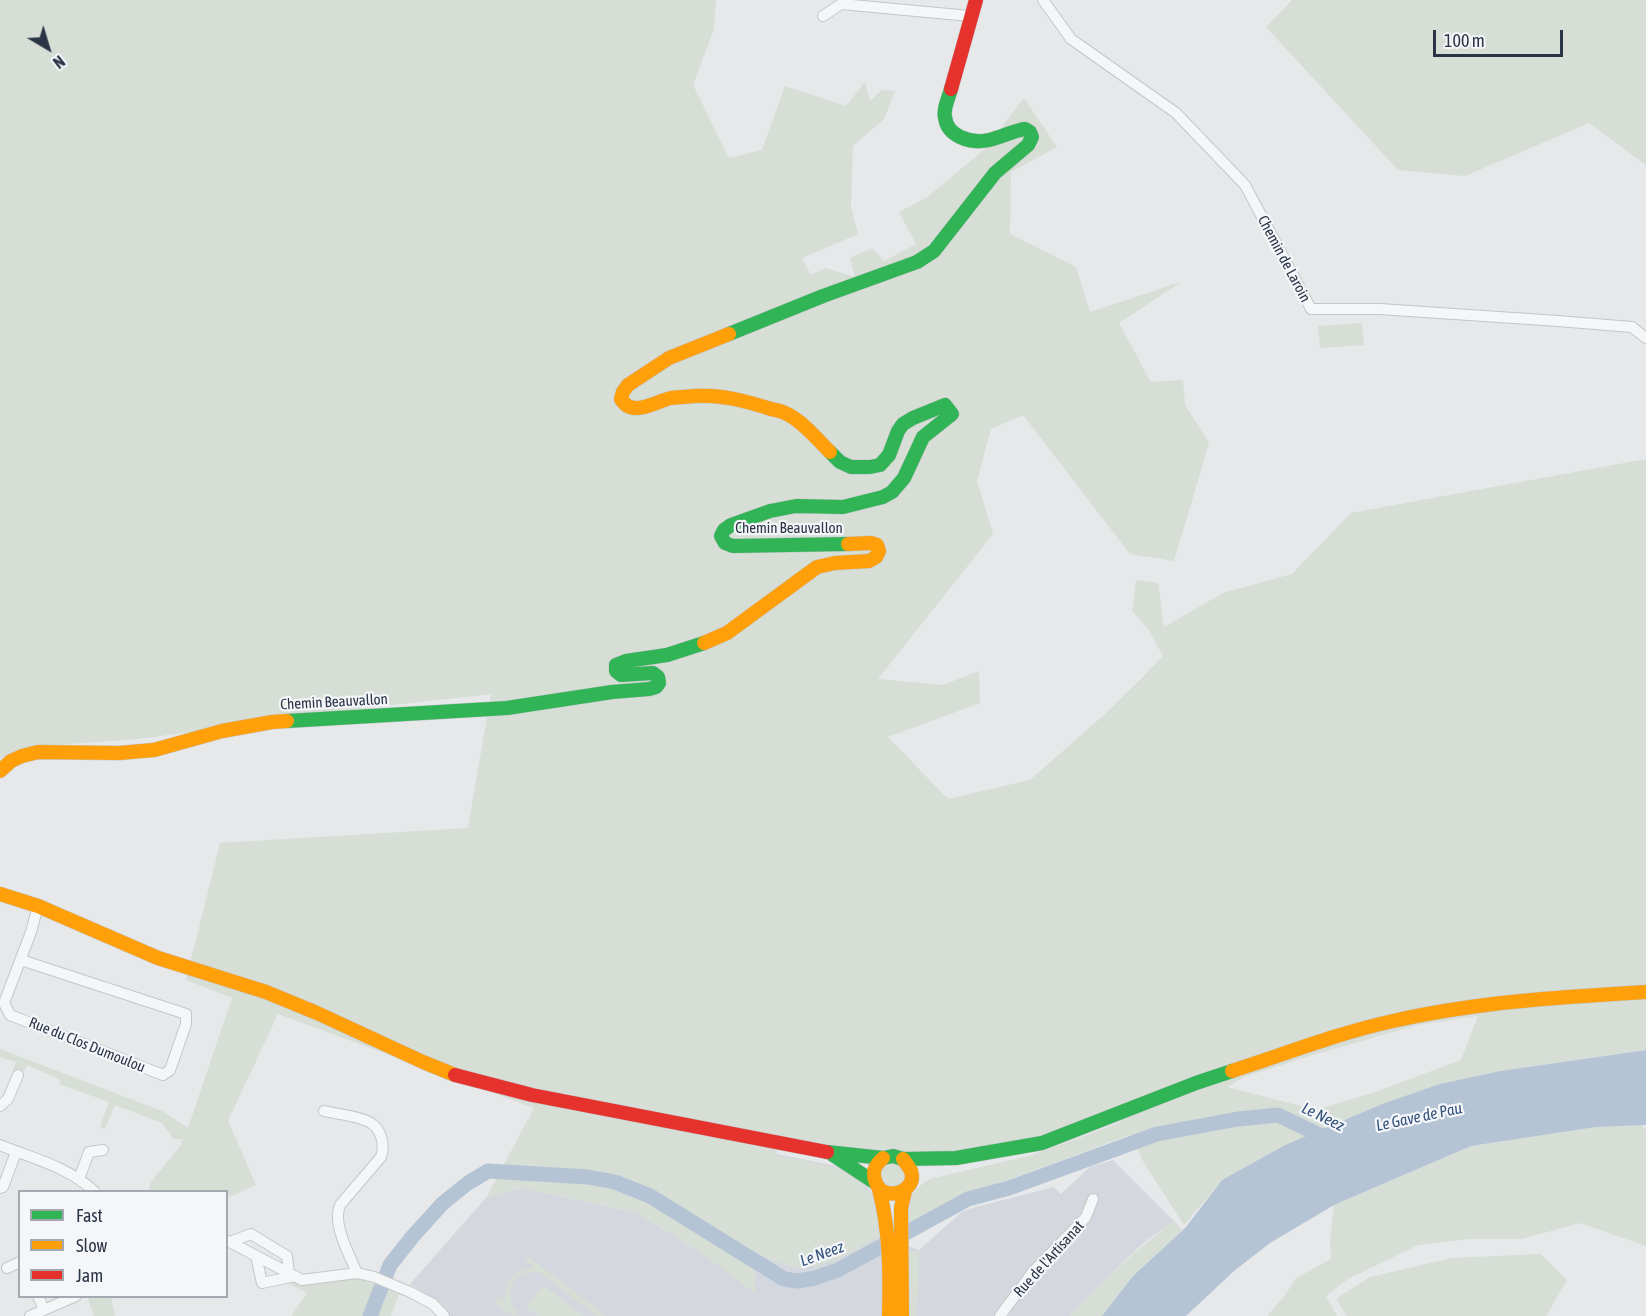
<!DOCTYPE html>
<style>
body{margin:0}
#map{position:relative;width:1646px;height:1316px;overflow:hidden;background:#e6e8ea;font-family:"Asap Condensed",sans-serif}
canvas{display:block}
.legend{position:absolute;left:18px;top:1190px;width:210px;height:108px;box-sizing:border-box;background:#f4f6f9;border:2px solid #a4a8b1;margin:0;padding:8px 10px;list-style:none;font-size:18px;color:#2b3445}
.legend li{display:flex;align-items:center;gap:12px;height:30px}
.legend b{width:30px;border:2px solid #a4a8b1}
.north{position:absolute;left:18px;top:18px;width:60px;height:60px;-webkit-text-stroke:4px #f4f6f9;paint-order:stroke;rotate:142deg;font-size:16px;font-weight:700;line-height:24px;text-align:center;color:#2b3445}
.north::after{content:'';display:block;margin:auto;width:21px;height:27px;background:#2b3445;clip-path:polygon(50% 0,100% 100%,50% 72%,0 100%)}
.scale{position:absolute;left:1433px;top:30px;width:130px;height:27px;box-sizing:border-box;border:3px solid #2b3445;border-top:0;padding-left:8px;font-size:18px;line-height:21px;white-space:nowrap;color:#2b3445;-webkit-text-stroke:4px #f4f6f9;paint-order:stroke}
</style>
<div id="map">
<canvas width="1646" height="1316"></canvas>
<ul class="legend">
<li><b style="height:8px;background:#30b455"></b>Fast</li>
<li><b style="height:8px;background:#ff9f0a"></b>Slow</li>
<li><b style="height:8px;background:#e5322d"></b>Jam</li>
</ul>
<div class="north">N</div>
<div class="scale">100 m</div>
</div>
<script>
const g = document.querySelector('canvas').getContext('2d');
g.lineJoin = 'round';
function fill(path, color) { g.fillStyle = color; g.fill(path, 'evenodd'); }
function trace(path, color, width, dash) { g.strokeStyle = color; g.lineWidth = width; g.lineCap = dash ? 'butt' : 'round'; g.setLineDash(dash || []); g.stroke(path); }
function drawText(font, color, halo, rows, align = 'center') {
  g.font = font + ' "Asap Condensed",sans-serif'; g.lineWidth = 4.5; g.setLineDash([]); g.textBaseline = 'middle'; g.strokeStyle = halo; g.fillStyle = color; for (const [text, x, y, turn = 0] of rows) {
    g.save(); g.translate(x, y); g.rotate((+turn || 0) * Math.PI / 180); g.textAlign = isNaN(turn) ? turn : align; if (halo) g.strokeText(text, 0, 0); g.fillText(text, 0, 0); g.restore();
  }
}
fill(new Path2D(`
 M776,1154L832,1165L856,1175L865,1183L874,1197L880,1218L879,1236L919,1250L962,1212L972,1208L1054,1187L1061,1194L1090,1167L1113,1160L1174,1221L1147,1240L1122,1263L1070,1316H450L446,1308L410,1284L486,1198L521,1188L635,1212L694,1248L756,1254Z`), '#d4d7dd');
fill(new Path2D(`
 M0,0H716L714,29L693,85L729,158L762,150L785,86L846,106L865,82L870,101L882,90L895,91L884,119L853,146L851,207L858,234L802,258L811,275L826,268L855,277L850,258L872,248L884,261L916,244L899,212L926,198L985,149L1024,98L1057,147L1011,172L1010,234L1076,267L1090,312L1181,282L1119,323L1151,382L1183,380L1185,405L1209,443L1174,561L1130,554L1023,415L991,429L977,481L993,534L878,679L943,685L979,671L980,703L888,737L948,799L1030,780L1105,714L1140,680L1163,656L1148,629L1132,611L1136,580L1158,583L1164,627L1223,593L1292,574L1351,513L1646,459V1050L1500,1071L1440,1084L1285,1145L1222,1180L1184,1225L1144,1163L1130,1135L1005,1181L971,1192L908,1226C907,1203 909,1191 930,1179L1032,1155L1071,1141L1123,1121L1088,1123L904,1169L905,1177L899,1187L886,1186L880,1175L883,1167L777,1150L776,1156C808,1162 848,1163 869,1192C872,1197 876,1202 878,1208C880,1217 879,1226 879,1236C858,1249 827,1268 801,1268C790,1268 767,1258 756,1254L755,1293L694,1248L635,1212L521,1188L486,1198L534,1108L278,1014L228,1121L256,1185L227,1198L226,1192H156L149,1190L151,1182L181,1145L182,1139H174L162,1123L115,1105L105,1129L100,1127L109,1102L59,1084L61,1080L27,1065L22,1074L13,1070L16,1062L0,1057V1049L162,1111L188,1128L232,998L186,980L220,843L468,828L491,694L367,708L139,739L28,747L0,758ZM1478,1016L1461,1060L1378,1091L1316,1110L1227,1087L1244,1077L1316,1054L1418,1025Z
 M1292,0H1646V165L1589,123L1465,176L1398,170L1266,27Z
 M1362,323L1364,345L1320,348L1318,326Z
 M1641,1125L1646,1130V1246L1580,1223L1522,1239H1468L1418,1245L1348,1279L1326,1296L1337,1316H1267L1286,1294L1296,1278L1331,1259L1330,1240L1334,1205L1471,1146L1596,1127Z
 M1174,1221L1182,1230L1133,1276L1102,1316H1070C1103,1281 1136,1249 1174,1221Z
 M907,1251H919L918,1293L916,1316H909Z
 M1541,1254L1567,1280L1546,1316H1347L1336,1299L1370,1277L1452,1258Z
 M528,1256L607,1316H597L539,1272C534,1272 528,1272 524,1274C505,1282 507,1305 521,1316C509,1316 503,1310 494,1302L499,1296L505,1301C505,1280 514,1271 534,1267L525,1260Z
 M355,1277L399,1294L391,1316H291L307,1293L288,1283L294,1282L300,1285Z
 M543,1285L584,1316H538L526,1307Z
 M90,1297H111L115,1316H94L88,1299Z`), '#d6ded6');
fill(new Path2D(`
 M1646,1050V1125L1596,1127L1471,1146L1334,1205L1270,1243L1234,1271L1186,1316H1102L1133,1276L1186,1227L1222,1180L1285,1145L1385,1103L1440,1084L1500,1071Z`), '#b4c4d5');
trace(new Path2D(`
 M370,1316L390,1265L413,1236L443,1203L468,1183L488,1171L588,1177L615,1182L650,1196L784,1279L798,1281L815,1278L838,1270L968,1199L1009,1188L1157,1134L1238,1119L1278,1115L1332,1141`), '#b4c4d5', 15);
const street = new Path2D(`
 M1043,0L1071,39L1176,113L1245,185L1311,309H1380L1558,321L1632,327L1646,338
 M823,16L841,4L970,16
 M21,960L186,1014V1024L170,1070L163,1075L10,1015L4,1003L31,932L38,906
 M0,1106L8,1099L18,1075
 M324,1111C336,1114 361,1116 371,1123C382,1130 385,1146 381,1157L340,1205C332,1224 349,1254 357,1273
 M0,1145C34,1159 67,1166 95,1192
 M79,1179L89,1152L103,1150
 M0,1188L3,1187L16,1152
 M226,1240L302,1280L357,1273L374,1277L410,1292L433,1304L444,1316
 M230,1242L251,1234L287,1256L289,1273
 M256,1256L262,1283L295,1276
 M7,1268L20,1262
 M38,1296L44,1310
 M30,1316L76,1296
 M1000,1316L1032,1273L1086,1217L1093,1199`);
const fast = new Path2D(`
 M729,334L823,296L917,262L934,251L995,173L1028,145L1032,137L1030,132L1025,129C1012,131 1002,137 989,140C972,144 947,137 945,117C943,109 949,97 951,89
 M830,452L840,462L851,467H870L880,465L889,455L898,431L903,424L913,418L945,405L952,414L923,437L904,478L892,492L883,497L843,507L796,506L770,511L731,525L724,530L721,536L725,543L733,546L848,544
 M287,721L507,708L612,692L649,689L656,687L659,683L658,677L653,673L621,675L616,671V665L626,661L667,655L704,643
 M827,1152L883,1158L893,1156L903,1159L956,1158L1042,1143L1196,1083L1232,1071
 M833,1155L874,1182`);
const slow = new Path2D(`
 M729,334L669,358L628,385L623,392L621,399C632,418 654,402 671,398C678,397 686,397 694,396C720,394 746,401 771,409C777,410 784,412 789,415C804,423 817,439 830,452
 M704,643L727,633L817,567L835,563L869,561L876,557L879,551L877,545L871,543L848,544
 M0,771L11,761L22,756L38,752L119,753L154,750L222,731L272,722L287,721
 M0,894L38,906L158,958L266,992L317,1013L423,1062L455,1075
 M1232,1071C1285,1054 1338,1033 1393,1021C1476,1002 1561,997 1646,992
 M883,1158C875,1165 871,1172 876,1183C884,1203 918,1192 911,1171C909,1167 906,1163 903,1159
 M879,1189C890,1231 890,1273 889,1316
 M902,1316L901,1208L905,1191`);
const jam = new Path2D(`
 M951,89L976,0
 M455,1075L532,1095L827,1152`);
trace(street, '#c4c6c8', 12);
trace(fast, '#c4c6c8', 15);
trace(slow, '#c4c6c8', 15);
trace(jam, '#c4c6c8', 15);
trace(street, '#f5f6f7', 10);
trace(fast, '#30b455', 14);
trace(slow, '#ff9f0a', 14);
trace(jam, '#e5322d', 14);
drawText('15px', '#2b3445', '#f4f6f9', [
 ["Chemin de Laroin",1284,259,62],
 ["Chemin Beauvallon",789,528],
 ["Chemin Beauvallon",334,702,-3],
 ["Rue du Clos Dumoulou",87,1045,22],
 ["Rue de l'Artisanat",1049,1259,-48]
]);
drawText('italic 16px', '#34527a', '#f4f6f9', [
 ["Le Neez",1323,1117,26],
 ["Le Gave de Pau",1419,1117,-12],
 ["Le Neez",822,1254,-20]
]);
</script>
